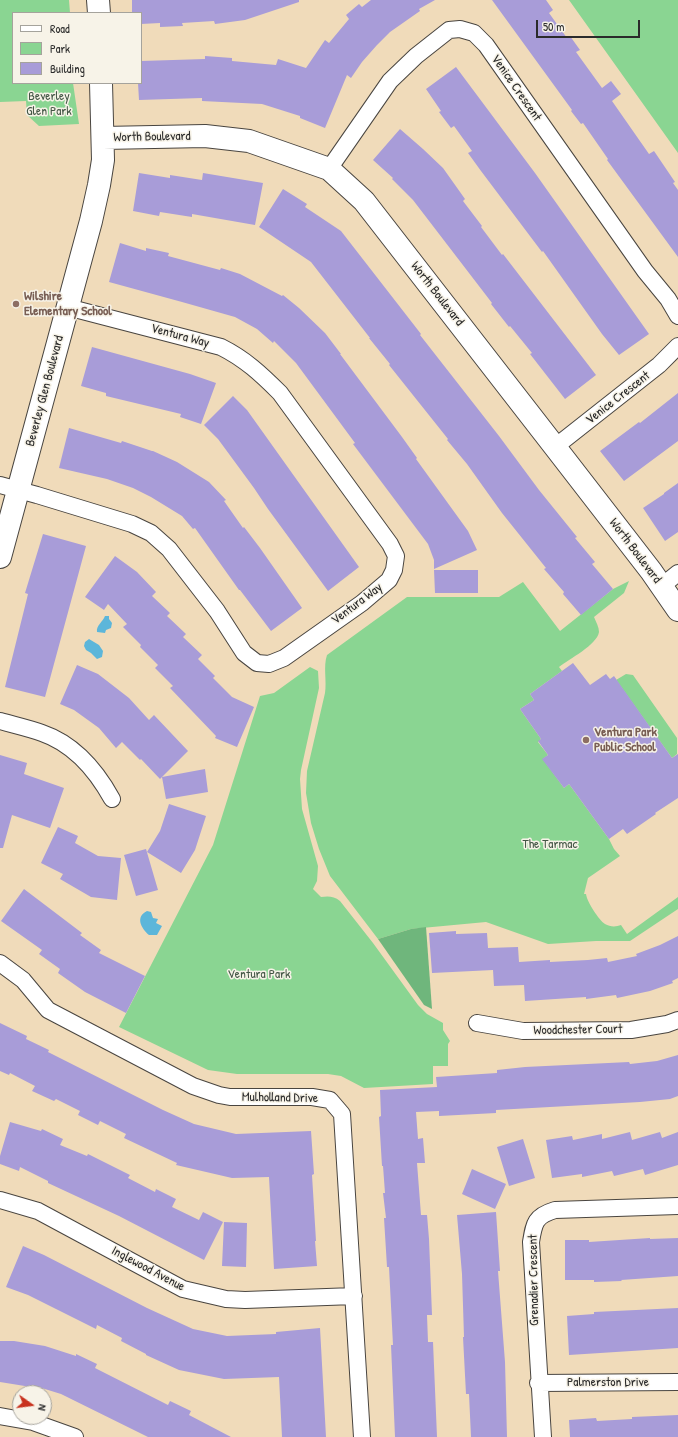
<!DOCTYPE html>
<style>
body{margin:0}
#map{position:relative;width:678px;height:1437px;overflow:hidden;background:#f0dbba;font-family:"Patrick Hand",sans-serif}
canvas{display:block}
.legend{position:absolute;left:12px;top:12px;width:130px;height:72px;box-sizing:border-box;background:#f7f3e8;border:1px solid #a5a39c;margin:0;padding:5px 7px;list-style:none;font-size:12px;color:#2b2b2b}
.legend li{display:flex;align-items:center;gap:8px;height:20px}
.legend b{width:20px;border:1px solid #a5a39c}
.north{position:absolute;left:12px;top:1385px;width:40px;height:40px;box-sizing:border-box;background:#f7f3e8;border:1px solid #a5a39c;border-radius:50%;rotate:104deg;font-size:11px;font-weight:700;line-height:16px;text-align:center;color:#2b2b2b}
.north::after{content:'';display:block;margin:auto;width:14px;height:18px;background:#c8321e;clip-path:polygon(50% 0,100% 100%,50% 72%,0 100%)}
.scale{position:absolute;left:536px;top:20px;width:104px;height:18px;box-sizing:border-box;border:2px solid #2b2b2b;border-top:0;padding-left:5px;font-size:12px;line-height:14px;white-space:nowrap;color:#2b2b2b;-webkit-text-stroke:3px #f7f3e8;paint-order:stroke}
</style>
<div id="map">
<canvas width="678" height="1437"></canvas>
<ul class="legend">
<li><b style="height:5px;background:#fff"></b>Road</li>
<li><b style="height:11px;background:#8ad592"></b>Park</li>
<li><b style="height:11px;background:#a89cd8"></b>Building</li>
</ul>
<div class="north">N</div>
<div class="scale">50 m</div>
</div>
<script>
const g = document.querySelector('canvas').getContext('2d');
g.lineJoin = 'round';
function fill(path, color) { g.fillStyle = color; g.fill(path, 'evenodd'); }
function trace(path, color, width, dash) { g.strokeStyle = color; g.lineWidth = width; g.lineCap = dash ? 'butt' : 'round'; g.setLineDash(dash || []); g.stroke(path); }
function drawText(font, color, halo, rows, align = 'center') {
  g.font = font + ' "Patrick Hand",sans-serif'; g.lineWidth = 3; g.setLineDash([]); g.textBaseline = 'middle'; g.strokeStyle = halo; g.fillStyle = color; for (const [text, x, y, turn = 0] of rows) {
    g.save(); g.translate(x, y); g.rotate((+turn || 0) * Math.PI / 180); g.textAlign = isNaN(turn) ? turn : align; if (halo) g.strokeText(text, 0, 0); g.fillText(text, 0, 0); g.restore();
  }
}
fill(new Path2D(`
 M0,0H69L70,13H13V83H73L79,124L39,126L27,115L26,101L0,102Z
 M569,0H678V153Z
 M629,581L624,593L594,617C596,622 599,627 599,632C597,645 569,659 559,667L562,671L530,694L534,700L520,709L541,739L538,742L548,755L543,759L564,788L569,784L609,839L614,849L620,856L588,878L584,894H586C587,902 599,920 605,924C610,927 616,927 621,925L627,934L678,897V909L630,941H596L548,944L486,922L411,929L378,939L330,876L319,849L311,823L306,793L307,771L325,693C327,681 323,667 327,655L407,597H499L523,582L560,631L613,589Z
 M310,667L318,671L319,688L301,770L300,779L302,809L318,866L317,881L313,889L321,897C328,896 334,896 340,901L373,943L418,1005L427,1014L443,1023V1030L450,1041L448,1044V1066H433V1084L364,1088L341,1076L328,1074H237L208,1070L119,1027L213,845L260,696L274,693Z
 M626,674L633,675L677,738V754L672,758L616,680Z`), '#8ad592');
fill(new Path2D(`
 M426,927L432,1009L424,1005L378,939L411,929Z`), '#6fb67c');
fill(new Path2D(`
 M105,616H109V619L112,623L111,628L106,630L105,633L97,632C96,625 103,622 105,616Z
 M89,639L99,645L103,651L102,657L97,659L91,653L86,650L84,646L85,642Z
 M147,911L151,912L153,918L158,919L156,923L162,926L157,935H149C141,928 135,917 147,911Z`), '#5cb6da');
fill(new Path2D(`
 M132,0H299V2L245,20L215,24L214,21L182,23L183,26L160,27V23L141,24V13H132Z
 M371,0H435L419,9L420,11L390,32L377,45L362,62L351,78L347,75L325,128L300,118V116L262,104L202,101V98L139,100L138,83H141V61L205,59V56L232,58V61L276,65L278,59L306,68L325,40L329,43L349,19L346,15L359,4L362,7Z
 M492,0H546L553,10L549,13L567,38L570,36L580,50L576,52L602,88L611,81L621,94L612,101L649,154L654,151L675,182L673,183L678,190V257L607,160L608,159L583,123L581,124L571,111L572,110Z
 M456,67L535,173L649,334L619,355L602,334L543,251L542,252L481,171L468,153L472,151L454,126L451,128L439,112L441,111L426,89Z
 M400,129L423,149L443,168L465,199L463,201L482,226L481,227L502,255L503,254L596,375L565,399L530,354L532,353L510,326L509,327L491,304L492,303L413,200L392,179L393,178L373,160Z
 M139,173L170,178V175L202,180L203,173L263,183L255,225L192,214V217L160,212L159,216L133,211Z
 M283,189L307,204L305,207L341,231L421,334L420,335L499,436L539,490L577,537L575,538L595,562L592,564L613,589L581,615L563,594L564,592L544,569L546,568L502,513L467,464L447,440L448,439L389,365L390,364L369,338H370L311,262L259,227Z
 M120,243L146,251V248L169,253L168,256L220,270L221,268L240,274L282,296L283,295L299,308L325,333L341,354H340L402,437L417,458L416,459L468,531L477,550L434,569V560L428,544L353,444L355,443L296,363L274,341L273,343L257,329L235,317L182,302L109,282Z
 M92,347L190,374L216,383L201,424L180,417L181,414L106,396V393L81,386Z
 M678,393V441L624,481L600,451L639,422L640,423Z
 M233,396L247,410L359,567L328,591L268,509L254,488L218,439L204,425Z
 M69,428L121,443L122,441L152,451H153L177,462L209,482L226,500L224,501L243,528L244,527L260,548L302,608L271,631L240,590H239L195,528L193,529L182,516L151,497L133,488L107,479L59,468Z
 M678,483V532L665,541L643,508L664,494V493Z
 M43,534L86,546L45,697L5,687L28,594L25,593Z
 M115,556L137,572L156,592L152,596L170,613L167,616L186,634L183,637L202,655L198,659L215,676L213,678L232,697L254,707L237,747L215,738L216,736L170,688L173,686L155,668L158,665L140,647L141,645L123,627L127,624L108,604L104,610L85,597Z
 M434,570H478V593H435Z
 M573,663L590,685L606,674L610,679L614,676L672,758L678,754V798L655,813L656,814L627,834L623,829L609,839L569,784L564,788L542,759L548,755L538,741L541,739L520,709L534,700L530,694Z
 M77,665L98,674L129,698L149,720L154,715L188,751L160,779L141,759L140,760L122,742L116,748L99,728L74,710L60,704Z
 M0,755L27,763L24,774L64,788L50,828L12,815L3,848H0Z
 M205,769L208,792L166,799L162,777Z
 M169,804L206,816L195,850L181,873L147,852L160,831Z
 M58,827L78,836L75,843L98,856L121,858L117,900L91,897L60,879L63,874L41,863Z
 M146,849L158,890L136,896L124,855Z
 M24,889L82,933L80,935L101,950L99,953L145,976L126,1013L85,992L58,973L60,969L39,954L42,950L1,921Z
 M456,931V934L487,933L488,948L518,947L519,962L550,960V962L588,960L607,958L608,962L637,956L636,954L660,945L678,936V978L672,981L673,983L650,991L617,998L616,995L586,999V997L525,1001L524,985L494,986L493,970L432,973L429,933Z
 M0,1023L27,1036L26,1039L49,1050L48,1052L163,1110L194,1124L236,1134L311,1131L314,1174L312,1175L316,1241H315L317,1266L274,1269L269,1177L232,1178L176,1165L177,1163L124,1138L126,1134L100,1121L98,1125L78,1115L80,1111L56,1099L54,1101L32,1091L35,1086L10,1073L9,1075L0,1071Z
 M678,1055V1096L670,1099L640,1102L496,1110V1113L439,1116V1111L416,1112L418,1139L423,1138L425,1163H417L421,1215H427L429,1239L432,1315H427L428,1342H433L437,1437H395L391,1345H393L389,1267H387L384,1218H386L383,1193H385L383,1166H382L379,1117L381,1116L380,1090L437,1087L436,1077L497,1073V1070L525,1067L629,1062L630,1064L657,1061Z
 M10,1122L41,1131L42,1129L63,1139L60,1145L87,1156L88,1154L130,1175L128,1178L155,1192L156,1189L176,1199L172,1207L199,1220L203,1212L223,1222L204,1260L119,1216L48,1183V1181L20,1167L19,1171L0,1164V1156Z
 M630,1132L632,1140L660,1132L662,1138L678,1132V1165L645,1175L643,1169L614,1176L612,1171L582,1177V1174L552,1178L546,1140L572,1136L573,1140L602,1134V1139Z
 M523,1139L535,1178L509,1186L497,1147Z
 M472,1169L506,1184L495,1209L462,1194Z
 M496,1212L500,1271H498L505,1362L507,1437H471L469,1394H466L463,1337H464L462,1274L457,1215Z
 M224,1222L247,1223L246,1267L222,1266Z
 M650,1238V1239L678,1238V1276L621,1280L622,1281L594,1282V1280H565V1240H589V1242Z
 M23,1246L44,1255L147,1308L193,1329L227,1336L276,1334V1332L320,1328L326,1437H282L279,1377L224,1379L179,1370L146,1355V1354L121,1341L122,1338L97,1325L96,1329L28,1295L6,1287Z
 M678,1308V1348L569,1355L567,1316L594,1314V1312Z
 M0,1341H14L45,1346L76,1356V1354L97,1364L95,1368L168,1405L170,1401L191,1411L189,1415L231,1437H148L61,1394L32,1385L31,1387L0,1382Z
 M678,1415V1437H570L569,1420L596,1418L597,1421L632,1419V1417Z`), '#a89cd8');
const street = new Path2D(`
 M329,169L390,81L416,56L449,30L460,29L474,33L486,45L645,271L668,299L678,316
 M555,447L659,365L678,346
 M0,485L37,495L132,524L151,533L169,549L217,611L244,653L257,663L269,664L284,658L362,603L389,580L394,570L396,556L390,544L280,393C261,374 245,359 221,347L67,307
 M662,586L678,573
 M0,721C14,725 28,728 42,733C74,744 96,770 112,799
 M0,963L23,980L48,1010L193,1086L219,1095L230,1097H312L330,1100L342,1114L362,1437
 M477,1023L523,1031L631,1030L667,1024L678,1020
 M0,1200L38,1211L183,1289L226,1299L245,1300L354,1296
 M538,1383L678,1382
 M0,1416L33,1422L75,1437
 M543,1437L531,1242C534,1223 535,1216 555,1210L678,1206`);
const secondary = new Path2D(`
 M98,0L99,13
 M103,138L205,136L249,141L329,169L364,201L555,447L651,571L678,610
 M0,557L91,221L99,185L103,160L101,83`);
trace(street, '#494540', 18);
trace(secondary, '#494540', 24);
trace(street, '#fff', 16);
trace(secondary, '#fff', 22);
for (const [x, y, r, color] of [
 [16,304,4,"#8d6e63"],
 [586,740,4,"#8d6e63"]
]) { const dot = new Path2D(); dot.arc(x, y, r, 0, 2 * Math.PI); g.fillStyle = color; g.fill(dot); trace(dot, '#f7f3e8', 1.5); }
drawText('13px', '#2b2b2b', '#f7f3e8', [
 ["Venice Crescent",516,88,55],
 ["Worth Boulevard",152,137,-1],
 ["Worth Boulevard",437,294,52],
 ["Ventura Way",180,336,15],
 ["Beverley Glen Boulevard",45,391,-75],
 ["Venice Crescent",618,398,-38],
 ["Worth Boulevard",635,551,53],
 ["Ventura Way",357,604,-37],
 ["Woodchester Court",578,1030,-1],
 ["Mulholland Drive",280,1098,1],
 ["Inglewood Avenue",148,1269,28],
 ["Grenadier Crescent",534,1280,-91],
 ["Palmerston Drive",608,1383]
]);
drawText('13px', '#435645', '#f7f3e8', [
 ["Beverley",49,97],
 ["Glen Park",49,112],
 ["The Tarmac",550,845],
 ["Ventura Park",259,975]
]);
drawText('bold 13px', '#785e54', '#f7f3e8', [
 ["Wilshire",24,297],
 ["Elementary School",24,312],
 ["Ventura Park",594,733],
 ["Public School",594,748]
], 'left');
</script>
